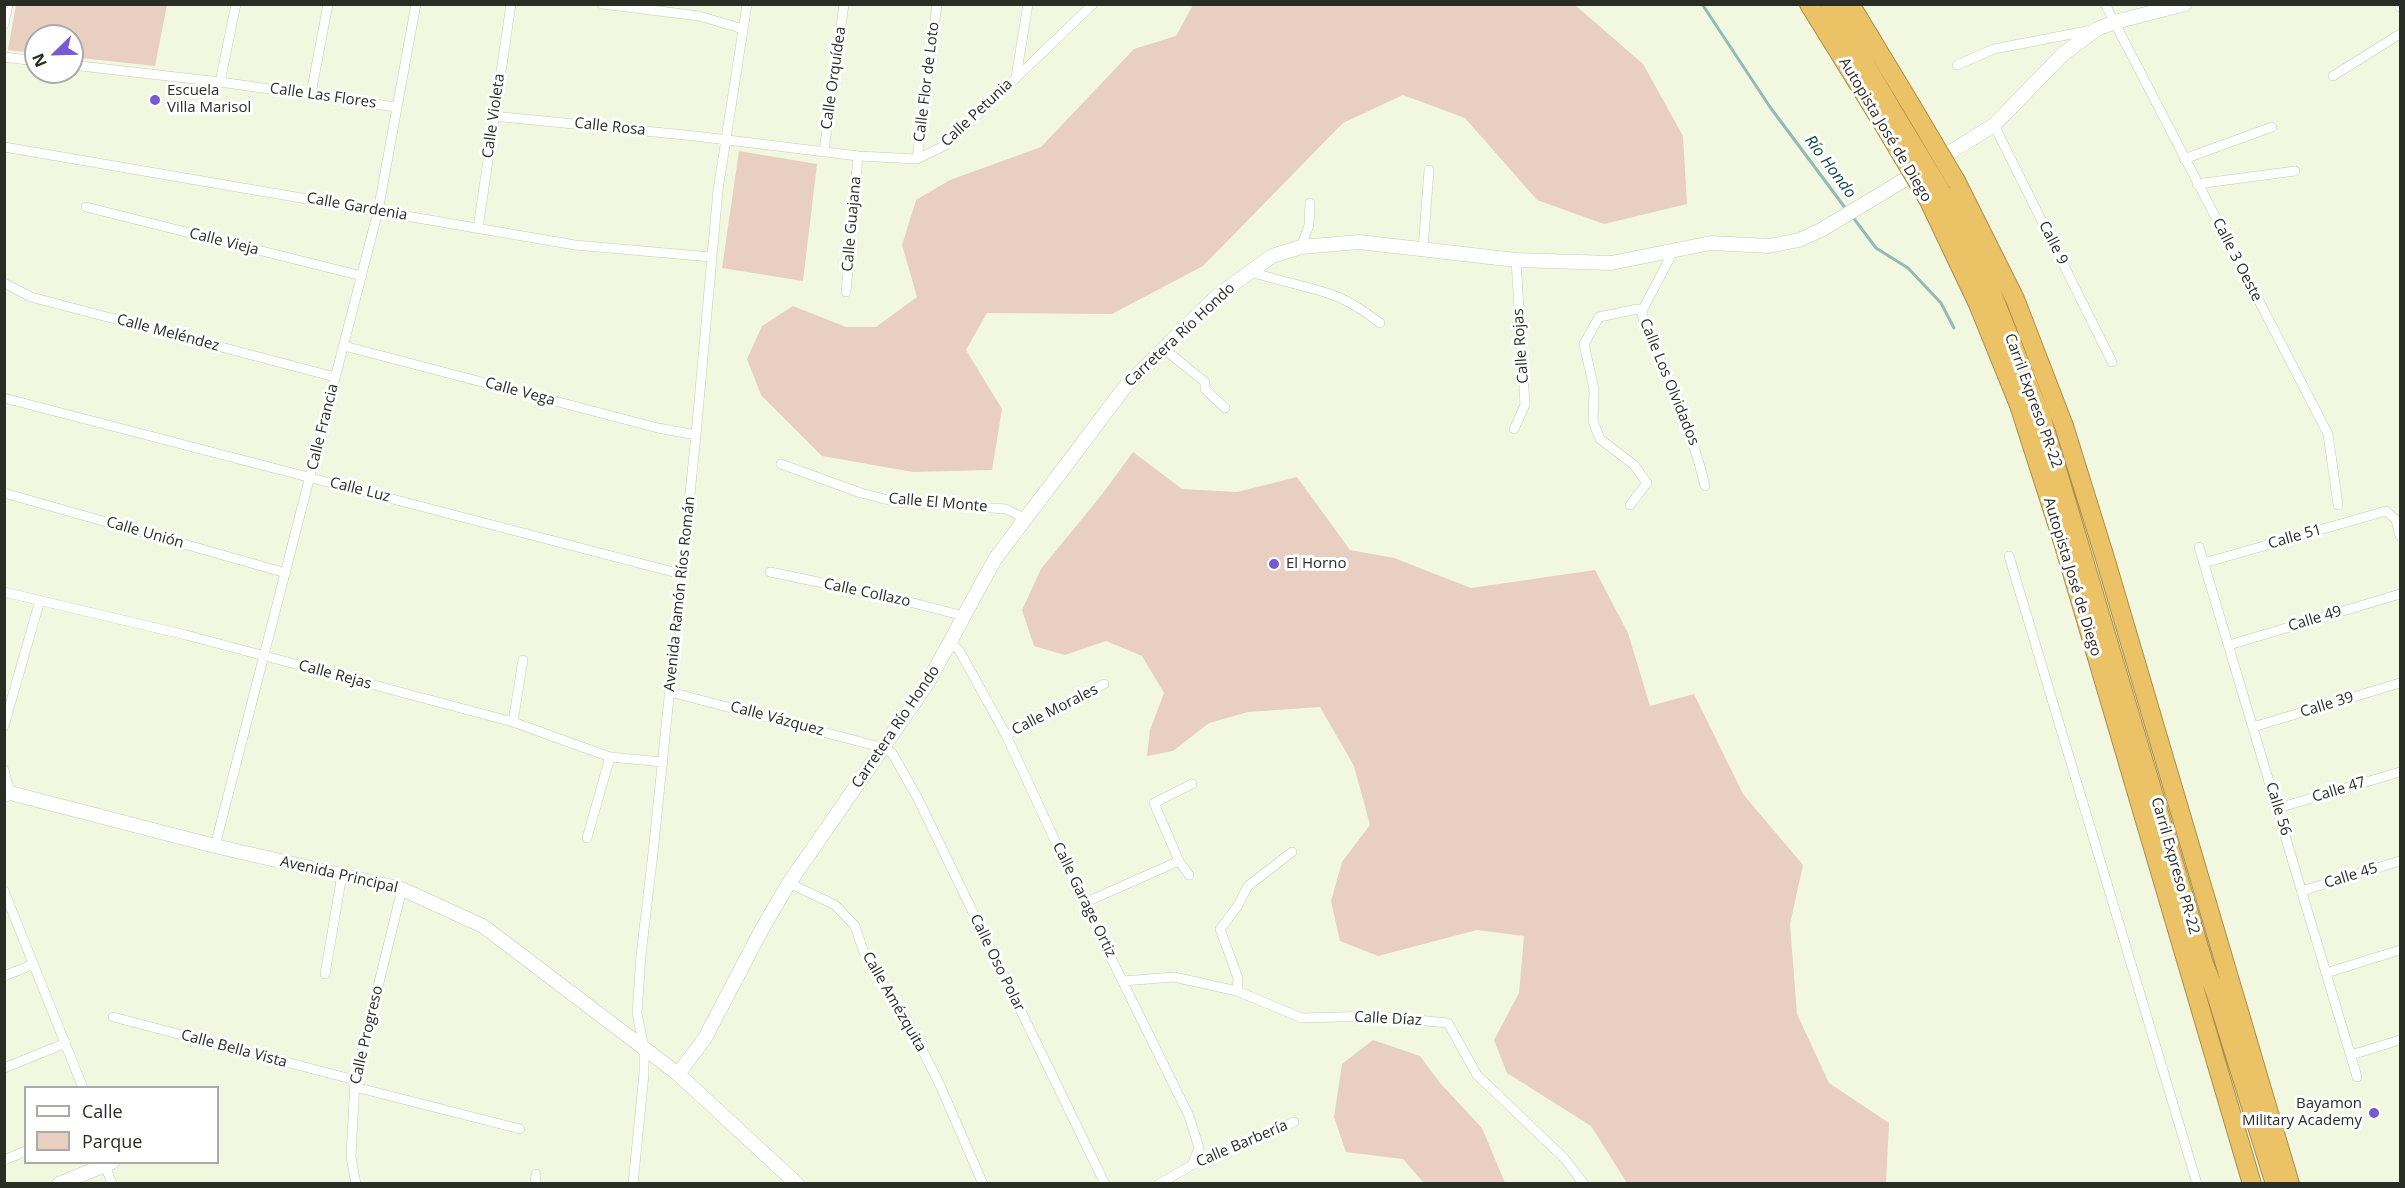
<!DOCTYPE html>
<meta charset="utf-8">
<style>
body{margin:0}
#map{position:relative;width:2405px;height:1188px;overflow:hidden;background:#f1f8df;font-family:"Open Sans",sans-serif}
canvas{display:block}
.frame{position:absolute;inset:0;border:6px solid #2a2d23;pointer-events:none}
.legend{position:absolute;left:24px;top:1086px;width:195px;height:78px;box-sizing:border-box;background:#fff;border:2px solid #aaaba7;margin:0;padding:8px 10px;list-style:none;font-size:18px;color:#2a2d23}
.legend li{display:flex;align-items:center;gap:12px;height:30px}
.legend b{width:30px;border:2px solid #aaaba7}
.north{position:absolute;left:24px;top:24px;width:60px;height:60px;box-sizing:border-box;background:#fff;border:2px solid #aaaba7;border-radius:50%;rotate:247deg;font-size:16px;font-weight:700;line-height:24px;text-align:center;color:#2a2d23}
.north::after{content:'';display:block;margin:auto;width:21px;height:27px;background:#7759d3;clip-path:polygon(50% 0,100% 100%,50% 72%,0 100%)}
</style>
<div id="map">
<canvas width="2405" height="1188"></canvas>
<div class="frame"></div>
<ul class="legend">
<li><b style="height:8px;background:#fff"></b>Calle</li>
<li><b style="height:16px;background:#e8cfc2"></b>Parque</li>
</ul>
<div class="north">N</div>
</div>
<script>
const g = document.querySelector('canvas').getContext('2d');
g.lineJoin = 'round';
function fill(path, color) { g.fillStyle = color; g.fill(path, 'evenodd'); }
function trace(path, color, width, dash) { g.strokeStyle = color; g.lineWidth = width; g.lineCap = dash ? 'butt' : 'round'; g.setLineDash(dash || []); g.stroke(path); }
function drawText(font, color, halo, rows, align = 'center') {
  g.font = font + ' "Open Sans",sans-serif'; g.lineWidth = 6; g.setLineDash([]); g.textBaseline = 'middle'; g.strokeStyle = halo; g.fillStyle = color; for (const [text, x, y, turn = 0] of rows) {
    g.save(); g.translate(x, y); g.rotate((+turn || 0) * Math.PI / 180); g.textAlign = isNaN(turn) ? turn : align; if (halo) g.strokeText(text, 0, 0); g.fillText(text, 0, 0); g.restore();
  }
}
fill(new Path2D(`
 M16,5H167L155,66L72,57V36H36V53L8,50Z
 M1193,5H1575L1643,64L1683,136L1687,204L1604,224L1537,200L1465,118L1403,95L1343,123L1203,266L1112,314L987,313L966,350L1002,409L992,470L913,472L822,456L761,395L747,359L762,326L793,306L846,327H876L917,297L902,245L916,200L950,180L1041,147L1134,49L1176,36Z
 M739,151L817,164L803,281L722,268Z
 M1133,452L1182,489L1237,492L1297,477L1350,550L1394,558L1471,588L1595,570L1628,633L1650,706L1694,694L1743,794L1803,865L1790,924L1797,1014L1829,1083L1889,1123L1886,1183H1627L1591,1126L1507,1073L1494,1040L1519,993L1524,936L1477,930L1378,956L1340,941L1331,901L1342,862L1370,825L1354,766L1320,707L1248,712L1209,723L1173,751L1147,756L1150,730L1164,693L1142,656L1106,641L1065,655L1034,646L1022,610L1041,569L1103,493Z
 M1373,1040L1420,1056L1440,1083L1482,1128L1505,1183H1424L1403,1159L1346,1152L1334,1117L1342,1064Z`), '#e8cfc2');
trace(new Path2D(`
 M1702,4L1770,107L1846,209
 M1852,216L1876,248L1908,268L1941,303L1954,328`), '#93bab6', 3);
const street = new Path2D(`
 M602,4L699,16L743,29
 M2105,4L2328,434L2338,505
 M2399,4L2400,7
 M4,24L8,4
 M4,57L36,61
 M72,65L220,82L396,107
 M1957,65L1994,49L2092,30
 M2333,76L2400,34
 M1016,77L1028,4
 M220,82L236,4
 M311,94L328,4
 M493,116L695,136L858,156L917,159L946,145L1093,4
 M1994,125L2112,362
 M4,147L575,245L711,257
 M824,151L844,4
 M917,159L937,4
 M2184,159L2272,127
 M2197,184L2295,171
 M86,207L362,276
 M478,228L511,4
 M1301,247L1309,225L1310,203
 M1423,248L1429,170
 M1674,250L1642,311L1643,319C1667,374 1691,427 1705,486
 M1251,272C1276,280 1302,285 1327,293C1347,299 1364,311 1380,323
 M4,283L31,297L335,377
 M846,292L858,156
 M344,346L658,428L696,435
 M1164,349L1205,382V389L1225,408
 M4,398L681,574
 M1514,429L1525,405L1516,260
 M781,464L861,493L896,502L1006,509L1026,519
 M4,493L286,573
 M1630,505L1647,483L1634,465L1600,439L1593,421L1594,389L1584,344L1599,317L1637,309L1642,311
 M2199,547L2357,1077
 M2009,556L2197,1184
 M2204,563L2386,511L2396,520L2400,536
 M770,572L890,597L964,616
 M4,592L186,635L513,722L610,757L663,762
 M950,643L959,650L1006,735L1084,903L1189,1116L1199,1148L1192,1165
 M2229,645L2400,594
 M670,692L884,748L892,753L917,797L1105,1184
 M513,722L523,660
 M4,726L40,600
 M2253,727L2400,683
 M1006,735L1104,684
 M4,770L10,793
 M2278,808L2400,772
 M587,838L610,757
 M215,846L378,211L416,4
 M1189,875L1179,861L1154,803L1192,784
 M789,883L835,905L855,926L863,950L873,969L907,1020L939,1083L983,1184
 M4,891L83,1088
 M2302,891L2400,861
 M1084,903L1179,861
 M2326,973L2400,950
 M325,974L342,875
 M4,976L34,964
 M1123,981L1174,977L1237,991L1302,1018L1374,1016L1448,1023L1477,1075L1564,1158L1584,1184
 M1237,991L1238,978L1220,929L1237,907L1248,886L1292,852
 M113,1017L355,1080
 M2351,1055L2400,1040
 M4,1068L66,1043
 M355,1087L520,1129
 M4,1160L26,1151
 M105,1165L112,1184
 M356,1184L351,1157L355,1080L402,889
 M535,1184L536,1174
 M633,1184L644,1074V1048L637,1014L641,955L653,853L696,435L718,190L747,4
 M1159,1184L1192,1165L1294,1122`);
const secondary = new Path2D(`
 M1936,161L1994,125L2063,54L2097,29L2115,22L2185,4
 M4,795L10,793L215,846L402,889L483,926L678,1074L797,1184
 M678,1074L705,1038L762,929L789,883L927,684L995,559L1125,387L1217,296L1272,256L1301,247L1359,242L1516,260L1611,263L1711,243L1769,246L1799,240L1821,230L1919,171
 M59,1184L112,1162`);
const highway = new Path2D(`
 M1809,4L1882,122
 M1830,4L1895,115
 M1850,4L1911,105
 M1956,181L2015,299L2064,426L2105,558L2290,1184
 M1942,193L1990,288L2042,419L2204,964L2215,991L2275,1184
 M1929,201L1978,304L2019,405L2063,542L2252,1184`);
trace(street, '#c5ccb4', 10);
trace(secondary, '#c5ccb4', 15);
trace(highway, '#a78e4e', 20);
trace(street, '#fff', 9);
trace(secondary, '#fff', 14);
trace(highway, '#ebc265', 18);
const highwayBridge = new Path2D(`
 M1911,105L1956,181
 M1895,115L1942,193
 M1882,122L1929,201`);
trace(highwayBridge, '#a78e4e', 20, []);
trace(highwayBridge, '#ebc265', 18);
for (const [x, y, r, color] of [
 [155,100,6,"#7759d3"],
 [1274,564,6,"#7759d3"],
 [2374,1113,6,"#7759d3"]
]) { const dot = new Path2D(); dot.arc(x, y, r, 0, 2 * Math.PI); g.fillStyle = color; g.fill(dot); trace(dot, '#fff', 2); }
drawText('15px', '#2a2d23', '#fff', [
 ["Calle Orquídea",834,78,-82],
 ["Calle Flor de Loto",927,82,-83],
 ["Calle Las Flores",323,96,8],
 ["Calle Petunia",977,113,-43],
 ["Calle Violeta",494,116,-82],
 ["Calle Rosa",610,127,6],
 ["Autopista José de Diego",1885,130,59],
 ["Calle Gardenia",357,207,10],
 ["Calle Guajana",852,224,-85],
 ["Calle Vieja",224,242,14],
 ["Calle 9",2053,243,63],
 ["Calle 3 Oeste",2237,260,63],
 ["Calle Meléndez",168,333,15],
 ["Carretera Río Hondo",1180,335,-43],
 ["Calle Rojas",1521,346,-94],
 ["Calle Los Olvidados",1669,382,68],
 ["Calle Vega",520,392,15],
 ["Carril Expreso PR-22",2033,401,70],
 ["Calle Francia",323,427,-76],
 ["Calle Luz",360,490,14],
 ["Calle El Monte",938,503,5],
 ["Calle Unión",145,533,16],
 ["Calle 51",2295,537,-16],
 ["Autopista José de Diego",2072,577,73],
 ["Calle Collazo",867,593,12],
 ["Avenida Ramón Ríos Román",680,594,-84],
 ["Calle 49",2315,619,-17],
 ["Calle Rejas",335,675,15],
 ["Calle 39",2327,705,-17],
 ["Calle Morales",1055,710,-27],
 ["Calle Vázquez",777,719,15],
 ["Carretera Río Hondo",896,727,-56],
 ["Calle 47",2339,790,-17],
 ["Calle 56",2278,809,73],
 ["Carril Expreso PR-22",2175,866,74],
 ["Avenida Principal",339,875,13],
 ["Calle 45",2351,876,-17],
 ["Calle Garage Ortiz",1084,900,64],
 ["Calle Oso Polar",997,963,64],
 ["Calle Amézquita",894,1002,60],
 ["Calle Díaz",1388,1019,3],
 ["Calle Progreso",367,1035,-77],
 ["Calle Bella Vista",234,1049,15],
 ["Calle Barbería",1242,1144,-23]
]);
drawText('15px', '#2a2d23', '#fff', [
 ["Escuela",167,91],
 ["Villa Marisol",167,108],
 ["El Horno",1286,564],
 ["Bayamon",2362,1104,"right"],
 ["Military Academy",2362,1121,"right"]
], 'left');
drawText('italic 16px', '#0e4844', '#fff', [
 ["Río Hondo",1830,167,53]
]);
</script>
